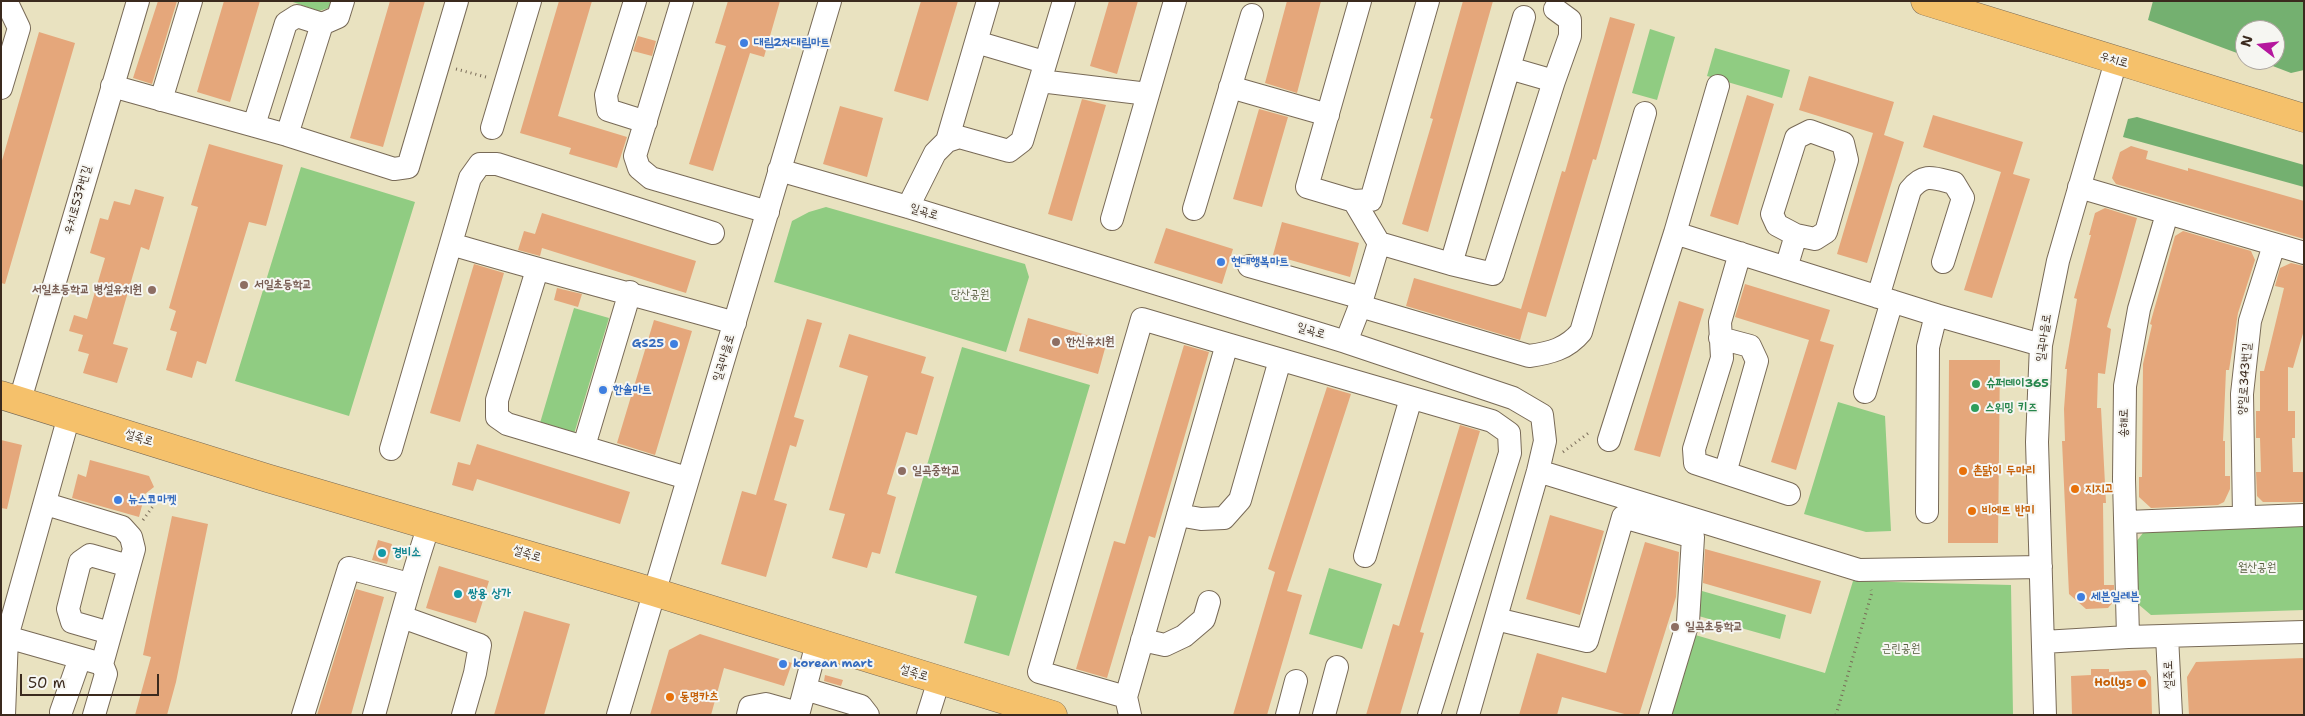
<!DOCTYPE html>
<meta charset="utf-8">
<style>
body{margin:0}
#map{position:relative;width:2305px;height:716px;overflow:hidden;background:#e9e2c0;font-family:"Shantell Sans",sans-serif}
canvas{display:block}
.frame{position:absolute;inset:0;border:2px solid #3b2a1e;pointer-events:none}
.north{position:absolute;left:2235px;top:20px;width:50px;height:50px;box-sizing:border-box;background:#f6f6f2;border:1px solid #aba49d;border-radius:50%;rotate:286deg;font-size:14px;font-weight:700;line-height:20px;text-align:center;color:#3b2a1e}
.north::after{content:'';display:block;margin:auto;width:18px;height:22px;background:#b5179e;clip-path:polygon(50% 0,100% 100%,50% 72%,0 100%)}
.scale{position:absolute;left:20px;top:674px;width:139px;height:22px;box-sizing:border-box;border:2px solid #3b2a1e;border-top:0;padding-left:6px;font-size:15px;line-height:18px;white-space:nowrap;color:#3b2a1e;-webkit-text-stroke:4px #f6f6f2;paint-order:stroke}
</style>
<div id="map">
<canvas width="2305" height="716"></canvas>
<div class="frame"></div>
<div class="north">N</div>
<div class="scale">50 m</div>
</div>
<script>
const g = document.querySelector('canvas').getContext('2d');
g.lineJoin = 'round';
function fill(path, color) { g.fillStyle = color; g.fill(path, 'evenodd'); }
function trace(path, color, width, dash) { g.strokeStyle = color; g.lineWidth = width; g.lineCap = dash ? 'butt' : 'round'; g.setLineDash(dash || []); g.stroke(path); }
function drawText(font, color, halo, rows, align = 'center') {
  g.font = font + ' "Shantell Sans","Poor Story",sans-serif'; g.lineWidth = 4; g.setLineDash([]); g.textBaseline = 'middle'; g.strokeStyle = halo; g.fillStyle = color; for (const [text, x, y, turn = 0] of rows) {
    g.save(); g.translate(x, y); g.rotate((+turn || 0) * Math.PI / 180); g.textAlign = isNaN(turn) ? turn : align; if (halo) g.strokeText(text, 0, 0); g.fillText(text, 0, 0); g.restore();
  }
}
fill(new Path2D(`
 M290,1H334L332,7L319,11Z
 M1650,29L1675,37L1657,100L1632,93Z
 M1715,48L1790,70L1782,98L1707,76Z
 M301,167L415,202L349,416L235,381Z
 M826,207L1025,264L1029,277L1006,352L774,282L792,221L809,212Z
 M574,308L609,318L574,434L540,423Z
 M962,347L1090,385L1009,656L964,643L977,596L895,573Z
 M1838,402L1885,416L1891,531L1866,532L1804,514Z
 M2304,522V610L2151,615L2138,604L2136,542L2146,529Z
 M1329,568L1382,584L1362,649L1309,634Z
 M1853,581L2011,585L2013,715H1668L1692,634L1825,673Z
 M1702,591L1786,615L1780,639L1695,615Z`), '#90cc82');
fill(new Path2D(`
 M2153,1H2304V70L2291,73L2257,60H2275V30H2245V56L2148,20Z
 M2137,117L2304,165V187L2123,137L2128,119Z`), '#74b070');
fill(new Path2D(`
 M158,1H177L152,84L133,78Z
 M224,1H260L230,102L197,92Z
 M390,1H425L383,147L350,138Z
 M559,1H592L558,116L627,137L617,168L569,154L571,148L520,133Z
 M728,1H780L764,57L750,53L713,171L689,164L726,46L715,43Z
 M921,1H958L928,101L894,91Z
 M1109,1H1138L1117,74L1090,66Z
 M1287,1H1321L1297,93L1265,83Z
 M1463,1H1493L1428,232L1402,224L1433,119L1430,118Z
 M1610,17L1635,24L1596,160L1593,159L1546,317L1528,312L1520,340L1406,306L1414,278L1521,309L1562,171L1565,172Z
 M39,32L75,43L5,284L1,283V164Z
 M638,36L656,41L652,56L633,51Z
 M1809,76L1894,102L1884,135L1904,142L1867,263L1837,254L1873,133L1799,110Z
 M1747,95L1774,104L1738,225L1710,216Z
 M1082,99L1106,105L1072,221L1048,214Z
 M840,106L883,118L867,177L823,164Z
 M1259,109L1288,117L1262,207L1233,199Z
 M1933,115L2023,142L2013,174L2030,179L1992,298L1964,290L2001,172L1923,147Z
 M209,144L283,165L266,226L249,222L206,364L197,361L192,378L166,370L177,332L170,330L176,311L169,308L198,207L191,205Z
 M2131,146L2148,151L2146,159L2188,171V168L2304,201V239L2116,184L2112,178L2120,152Z
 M135,189L164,197L149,250L141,247L113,344L128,348L117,383L83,373L89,354L78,351L83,335L69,331L74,315L87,319L105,258L90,253L100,218L108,220L114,201L130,205Z
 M2105,208L2137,218L2107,327L2111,329L2105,374L2098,373L2097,408H2101L2106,503H2103L2104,585H2114V601L2108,608L2086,609L2069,594L2062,441H2065L2064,409L2067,369H2065L2077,299L2074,298L2091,235H2089L2095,213Z
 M542,213L696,261L686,293L542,248L540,256L518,250L524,231L535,234Z
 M1282,222L1359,243L1350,277L1273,255Z
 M1166,228L1233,249L1222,284L1154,263Z
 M2183,231L2251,251L2255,260L2238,313L2229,370H2226L2223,441H2225V476H2230V489L2224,502L2218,505L2151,508L2139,497V477H2142L2143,364L2152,325L2150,324L2175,236Z
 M2291,263L2304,266V330L2293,368L2288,367V411H2295V438H2292L2293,472H2304V502H2263L2257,496L2256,472H2261L2260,438H2256V411H2260V371H2264L2284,288L2275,286L2280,268Z
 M474,264L504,273L460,422L430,413Z
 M1745,284L1830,310L1820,341L1834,345L1796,470L1771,462L1809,340L1735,317Z
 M557,288L582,294L578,307L554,300Z
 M1679,301L1704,309L1660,457L1634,450Z
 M1028,318L1107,341L1098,374L1019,351Z
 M807,319L822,323L794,417L804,420L796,447L790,445L774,500L787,504L766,577L721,564L742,491L756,495Z
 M654,320L692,331L655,455L617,443Z
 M849,334L926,357L921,373L934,377L917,435L906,432L887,494L896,497L880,554L872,552L867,568L832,558L845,514L829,510L868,376L839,367Z
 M1184,345L1209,352L1155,538L1149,536L1107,678L1076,669L1114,541L1125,544Z
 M1949,360H2000L1998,543H1948Z
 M1327,387L1351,394L1287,591L1302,595L1267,715H1233L1275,572L1268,569Z
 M1460,425L1480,431L1420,632L1424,633L1400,715H1366L1393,624L1399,626Z
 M1,440L22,445L7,509L1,508Z
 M477,444L630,492L620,524L477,479L473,491L452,485L458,462L470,465Z
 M90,460L149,476L154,487L145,494L139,517L72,498L78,474L86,477Z
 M1550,515L1604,531L1580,615L1526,599Z
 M172,516L208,524L176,682L167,715H135L151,657L143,655Z
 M378,540L392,544L387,564L372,560Z
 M1645,542L1679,552L1676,597L1639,715H1628L1562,697L1557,715H1519L1537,653L1606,673Z
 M1705,549L1821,581L1811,614L1703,583Z
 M439,566L489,581L476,623L426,608Z
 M356,589L384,597L351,715H317Z
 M524,611L570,624L544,715H494Z
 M700,634L792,663L784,686L724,668L711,715H650L669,650Z
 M2304,658V715H2189L2187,677L2196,662Z
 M2091,669H2109V672L2146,670L2151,677L2152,715H2072L2071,676L2091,675Z
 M825,675L843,680L841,686L824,681Z`), '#e5a77b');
const minor = new Path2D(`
 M635,1L606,95L608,110L646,122
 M682,1L635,156L639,168L651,178L768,212
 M1360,1L1307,187L1354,201L1371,200L1428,1
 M1,5L9,7L19,28L1,88
 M322,24L338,17L343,1
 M976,42L1044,62
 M1509,68L1554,81L1570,36V20L1555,9
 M1040,81L1148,94
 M112,86L287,135L394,169L408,167L457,1
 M1230,87L1328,115
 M161,100L191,1
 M254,125L286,23L297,16L322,24L287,135
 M492,128L530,1
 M947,141L959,137L1009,151L1022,141L1064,1
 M779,170L908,207L1346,342L1513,398L1542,415L1545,441L1538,471L1468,715
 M2079,187L2304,253
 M1354,201L1379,243
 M908,207L935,153L947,141L988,1
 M1194,209L1252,15
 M1112,219L1175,1
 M1675,233L1936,315L2041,345
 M451,244C545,272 640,296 735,323
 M1740,253L1720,322L1722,358L1694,449L1695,463L1789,494
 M1451,264L1493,274L1554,81
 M1249,266L1362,298
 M1786,268L1796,235L1815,239L1826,232L1847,160L1843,143L1810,131L1796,138L1772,214L1777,225L1796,235
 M537,270L497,400V417L507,424L687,478
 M1878,297L1910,190C1924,172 1934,178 1954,183L1963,198L1943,262
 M1360,306L1529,356C1550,353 1567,349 1581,332L1645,113
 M1720,338L1750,346L1757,361L1725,473
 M1346,342L1360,306L1379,243L1451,264L1524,17
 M1227,344L1492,421L1509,433L1510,453L1429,715
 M1865,392L1892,301
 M20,400L138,1
 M1609,440L1675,233L1718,86
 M584,446L630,292
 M391,449L470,178L480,164H497L713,233
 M1538,471L1859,570L2041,567
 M1927,512L1928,347L1936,315
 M1178,515L1201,519L1224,518L1240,500L1280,360
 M2244,516L2242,394L2250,321L2274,245
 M2127,522L2304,515
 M1365,556L1411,398
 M402,617L480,645L475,673L463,715
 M1496,619L1587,641L1623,517L1693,537L1688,622L1660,715
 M110,633L72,622L68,609L80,562L90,555L129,566
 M2167,636L2171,715
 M7,637L102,664L134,549L131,537L122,527L46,504
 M2128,637L2124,479L2125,386L2139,309L2167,214
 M1142,640L1165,645L1184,636L1204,619L1209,602
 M2043,642L2128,637L2304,632
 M805,689L861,706L868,715
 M1126,697L1039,672L1142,319L1227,344L1126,697L1130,715
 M61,712L80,658
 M4,715L7,637L69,416
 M94,715L106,674L102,664
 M303,715L349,568L409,584
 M374,715C392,651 408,587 429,525
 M618,715L830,1
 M748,715L750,707L766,704L798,713
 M798,715L817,643
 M928,715L939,680
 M1287,715L1296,681
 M1324,715L1337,667
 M2045,715L2037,442L2041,345L2058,261L2116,61`);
const major = new Path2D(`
 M1925,1L2304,118
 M1,395L267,478L654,592L1053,715`);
trace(minor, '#786a57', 24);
trace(major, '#786a57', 29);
trace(new Path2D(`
 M456,69L486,77
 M1563,452L1590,432
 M143,520L161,495
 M1836,715L1872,592L1871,590`), '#786a57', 3, [1, 4]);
trace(minor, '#fff', 22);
trace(major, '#f5c16b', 28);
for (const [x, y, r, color] of [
 [744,43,5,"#3f7fe0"],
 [1221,262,5,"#3f7fe0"],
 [244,285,5,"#8d6e63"],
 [152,290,5,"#8d6e63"],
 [1056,342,5,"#8d6e63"],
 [674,344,5,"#3f7fe0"],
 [1976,384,5,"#2e9e5b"],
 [603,390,5,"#3f7fe0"],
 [1975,408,5,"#2e9e5b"],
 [902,471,5,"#8d6e63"],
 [1963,471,5,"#e8710a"],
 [2075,489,5,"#e8710a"],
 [118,500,5,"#3f7fe0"],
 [1972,511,5,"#e8710a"],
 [382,553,5,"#0f9aa8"],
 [458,594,5,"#0f9aa8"],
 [2081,597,5,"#3f7fe0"],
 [1675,627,5,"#8d6e63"],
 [783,664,5,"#3f7fe0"],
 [2142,683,5,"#e8710a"],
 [670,697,5,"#e8710a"]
]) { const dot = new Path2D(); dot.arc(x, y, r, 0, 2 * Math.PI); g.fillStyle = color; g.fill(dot); trace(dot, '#f6f6f2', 2); }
drawText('bold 12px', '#366cbe', '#f6f6f2', [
 ["대림2차대림마트",754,43],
 ["현대행복마트",1231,262],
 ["GS25",664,344,"right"],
 ["한솔마트",613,390],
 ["뉴스코마켓",128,500],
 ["세븐일레븐",2091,597],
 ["korean mart",793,664]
], 'left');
drawText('12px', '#3b2a1e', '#f6f6f2', [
 ["우치로",2114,60,16],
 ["우치로537번길",78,200,-74],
 ["일곡로",924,212,17],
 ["일곡로",1311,331,17],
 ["일곡마을로",2044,338,-82],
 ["일곡마을로",724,358,-73],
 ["양일로343번길",2245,379,-86],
 ["송해로",2124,423,-89],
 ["설죽로",139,438,17],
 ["설죽로",527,554,17],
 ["설죽로",914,673,17],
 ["설죽로",2169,675,-93]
]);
drawText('bold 12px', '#785e54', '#f6f6f2', [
 ["서일초등학교",254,285],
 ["서일초등학교 병설유치원",142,290,"right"],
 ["한신유치원",1066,342],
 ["일곡중학교",912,471],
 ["일곡초등학교",1685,627]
], 'left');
drawText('12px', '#545b3c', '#f6f6f2', [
 ["당산공원",970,295],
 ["월산공원",2257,568],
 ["근린공원",1901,649]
]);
drawText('bold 12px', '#27864d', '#f6f6f2', [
 ["슈퍼데이365",1986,384],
 ["스위밍 키즈",1985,408]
], 'left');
drawText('bold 12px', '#c56008', '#f6f6f2', [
 ["촌닭이 두마리",1973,471],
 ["지지고",2085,489],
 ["비에뜨 반미",1982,511],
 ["Hollys",2132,683,"right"],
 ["동명카츠",680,697]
], 'left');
drawText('bold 12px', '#0d838f', '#f6f6f2', [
 ["경비소",392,553],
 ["쌍용 상가",468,594]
], 'left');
</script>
